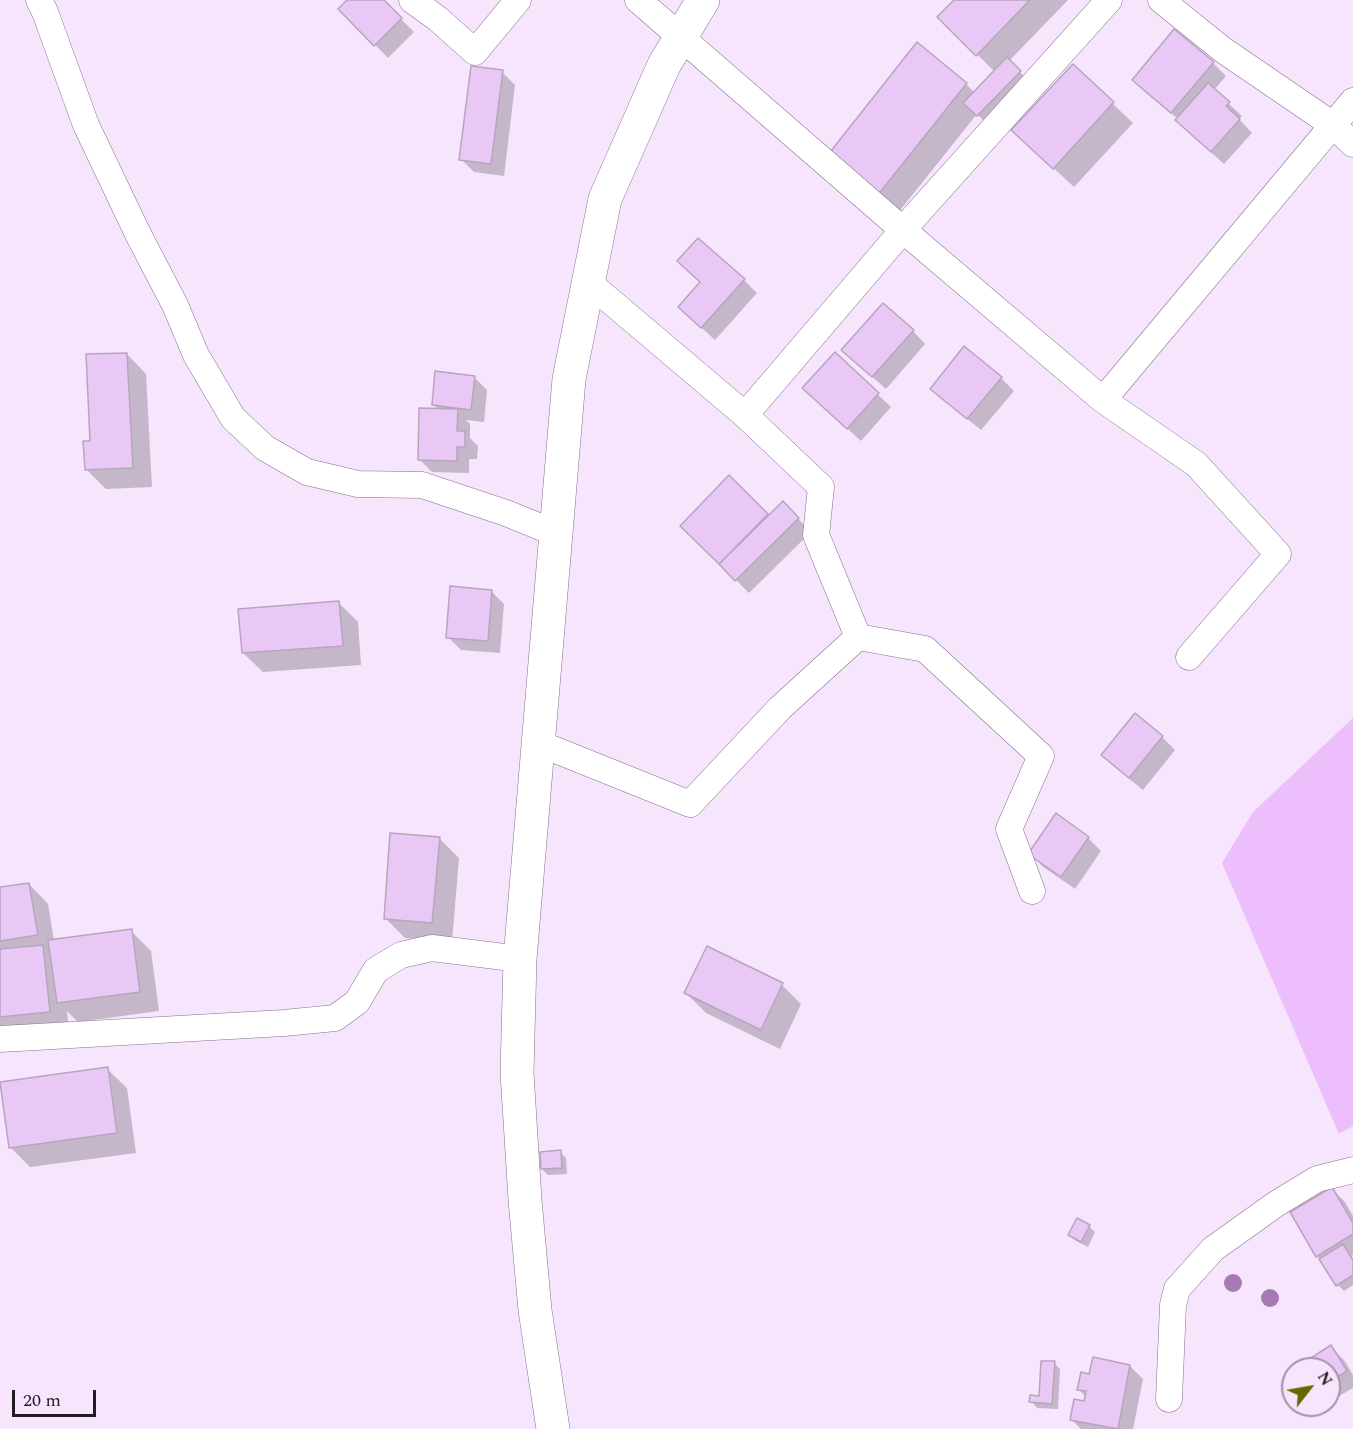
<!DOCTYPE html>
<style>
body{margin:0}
#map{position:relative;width:1353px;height:1429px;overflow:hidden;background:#f6e5fc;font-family:Spectral,serif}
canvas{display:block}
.north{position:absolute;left:1281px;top:1357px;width:60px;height:60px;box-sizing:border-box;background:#f6e5fc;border:2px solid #a194a6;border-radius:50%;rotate:59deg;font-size:16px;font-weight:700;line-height:24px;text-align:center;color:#221b25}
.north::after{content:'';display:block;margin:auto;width:21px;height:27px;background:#696600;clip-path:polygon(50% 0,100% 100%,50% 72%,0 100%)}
.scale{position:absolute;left:12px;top:1390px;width:84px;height:27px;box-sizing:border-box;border:3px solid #221b25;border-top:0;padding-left:8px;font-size:18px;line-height:21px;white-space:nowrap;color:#221b25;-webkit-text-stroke:4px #f6e5fc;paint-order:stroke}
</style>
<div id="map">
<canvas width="1353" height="1429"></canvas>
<div class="north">N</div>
<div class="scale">20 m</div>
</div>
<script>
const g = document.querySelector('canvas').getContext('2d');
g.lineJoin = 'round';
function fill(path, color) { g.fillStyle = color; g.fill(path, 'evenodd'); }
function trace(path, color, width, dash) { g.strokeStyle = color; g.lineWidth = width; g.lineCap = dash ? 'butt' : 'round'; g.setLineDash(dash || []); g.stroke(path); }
fill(new Path2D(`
 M1353,718V1126L1339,1134L1222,863L1253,812Z`), '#ecbefb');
fill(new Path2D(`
 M349,0H382L414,32L388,58L340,9Z
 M956,0H1068L1009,61L1033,85L991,128L977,114L897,214L848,175L966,84L975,93L995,72L939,17Z
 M1213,63L1226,76L1214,90L1242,116L1239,119L1252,133L1224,164L1190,133L1177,120L1178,119L1146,93L1134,80Z
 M1073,66L1133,123L1074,187L1033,149Z
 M502,72L515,85L504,176L474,172L461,159Z
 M744,280L757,293L715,340L693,320Z
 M913,331L925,344L886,389L856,362Z
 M127,354L146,374L152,487L106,489L86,469L92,442Z
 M835,354L891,407L861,441L817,401Z
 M474,377L487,390L484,422L466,420L470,424V438L478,446L477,459H469V473L432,472L419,459L439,410L433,404Z
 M1001,378L1014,391L981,430L945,401L932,389Z
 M729,478L769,517L783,503L811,532L749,593L682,526Z
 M491,591L504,604L500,653L461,650L448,637Z
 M338,602L358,622L361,665L263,672L243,653Z
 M1162,737L1175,750L1143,790L1116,768L1103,755Z
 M439,838L459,858L452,942L405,938L385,918Z
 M1088,838L1101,851L1075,889L1042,866L1030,853Z
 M29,884L48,904L54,941L131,931L151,951L159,1011L78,1022L67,1011L69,1031L0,1027V889Z
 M782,985L801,1004L780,1049L706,1013L686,993Z
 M107,1069L127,1088L136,1153L30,1167L10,1147Z
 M560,1152L566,1158L567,1174L548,1175L542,1169Z
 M1332,1189L1345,1202L1353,1216V1255L1351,1256L1353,1259V1285L1344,1291L1338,1285L1323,1261L1317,1256Z
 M1089,1226L1095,1232L1088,1247L1076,1241L1070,1235Z
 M1331,1347L1344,1360L1353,1375V1388L1329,1402V1369H1304Z
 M1054,1363L1060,1369L1058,1409L1037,1408L1031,1401L1041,1398Z
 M1130,1366L1143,1379L1133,1429H1081L1072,1420L1085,1403L1086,1397L1079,1390L1090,1375Z`), '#0003');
const building = new Path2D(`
 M347,0H384L402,18L374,46L338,9Z
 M954,0H1030L976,56L937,17Z
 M1174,29L1214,62L1171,113L1132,80Z
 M917,42L967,83L877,196L827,156Z
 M1007,57L1021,71L977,116L963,103Z
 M1073,64L1114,102L1053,169L1011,130Z
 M471,66L503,70L491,164L459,160Z
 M1208,83L1230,102L1226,106L1240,119L1211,152L1175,120Z
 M698,238L745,279L701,328L678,307L700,282L677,261Z
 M883,303L914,330L872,377L841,350Z
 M964,346L1002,377L967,419L930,389Z
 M835,352L879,393L847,429L802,388Z
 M127,353L133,468L85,470L83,441H90L86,354Z
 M435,371L475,376L471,410L432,405Z
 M419,408L458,409L457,431H465V447H457V461L418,460Z
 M729,475L768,514L719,564L680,526Z
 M783,501L799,518L735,581L719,564Z
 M450,586L492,590L488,641L446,638Z
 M339,601L343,646L242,653L238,609Z
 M1135,713L1163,736L1129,778L1101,755Z
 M1056,813L1089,837L1061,877L1028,854Z
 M390,833L440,837L432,923L384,919Z
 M29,883L38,935L0,941V887Z
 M132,929L140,992L57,1003L48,940Z
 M43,945L50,1012L0,1017V949Z
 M707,946L783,983L761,1030L684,993Z
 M108,1067L117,1133L9,1148L0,1082Z
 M561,1150L562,1168L541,1169L540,1152Z
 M1332,1187L1353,1223V1234L1316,1257L1290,1212Z
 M1077,1218L1090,1225L1081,1242L1068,1235Z
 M1343,1244L1353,1260V1275L1336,1286L1319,1259Z
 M1331,1345L1347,1371L1329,1382V1369H1303L1300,1365Z
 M1093,1357L1130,1365L1118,1429L1070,1420L1074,1399L1084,1401L1086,1391L1077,1390L1081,1372L1089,1374Z
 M1041,1361H1055L1052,1404L1029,1402L1030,1395L1039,1396Z`);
fill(building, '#eac8f6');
trace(building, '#b7a4be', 1.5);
const street = new Path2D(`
 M39,0L45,12L86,125L138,234L175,305L196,355L233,418L265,448L307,472L358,484L422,485L506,513L555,533
 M412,0L438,19L475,52L518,0
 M638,0L903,230L1103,400L1196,464L1278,554L1189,657
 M1161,0L1223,50L1333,125L1353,144
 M588,282L745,415L821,487L816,535L858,637
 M1103,400L1353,101
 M745,415L915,216L1109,0
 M538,743L690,804L780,708L858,637L925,649L1041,756L1009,829L1032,891
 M0,1039L284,1023L335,1018L357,1002L376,970L401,955L432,948L520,959
 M1169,1399L1173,1305L1177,1289L1213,1249L1276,1204L1317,1179L1353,1170`);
const secondary = new Path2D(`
 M553,1429L535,1310L525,1200L517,1073L520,959L569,379L605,199L664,65L703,0`);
trace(street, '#84718a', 27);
trace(secondary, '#84718a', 34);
trace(street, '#fff', 26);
trace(secondary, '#fff', 33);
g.fillStyle = '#a77ab4';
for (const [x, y] of [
 [1233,1283],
 [1270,1298]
]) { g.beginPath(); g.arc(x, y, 9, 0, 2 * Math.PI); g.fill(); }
</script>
